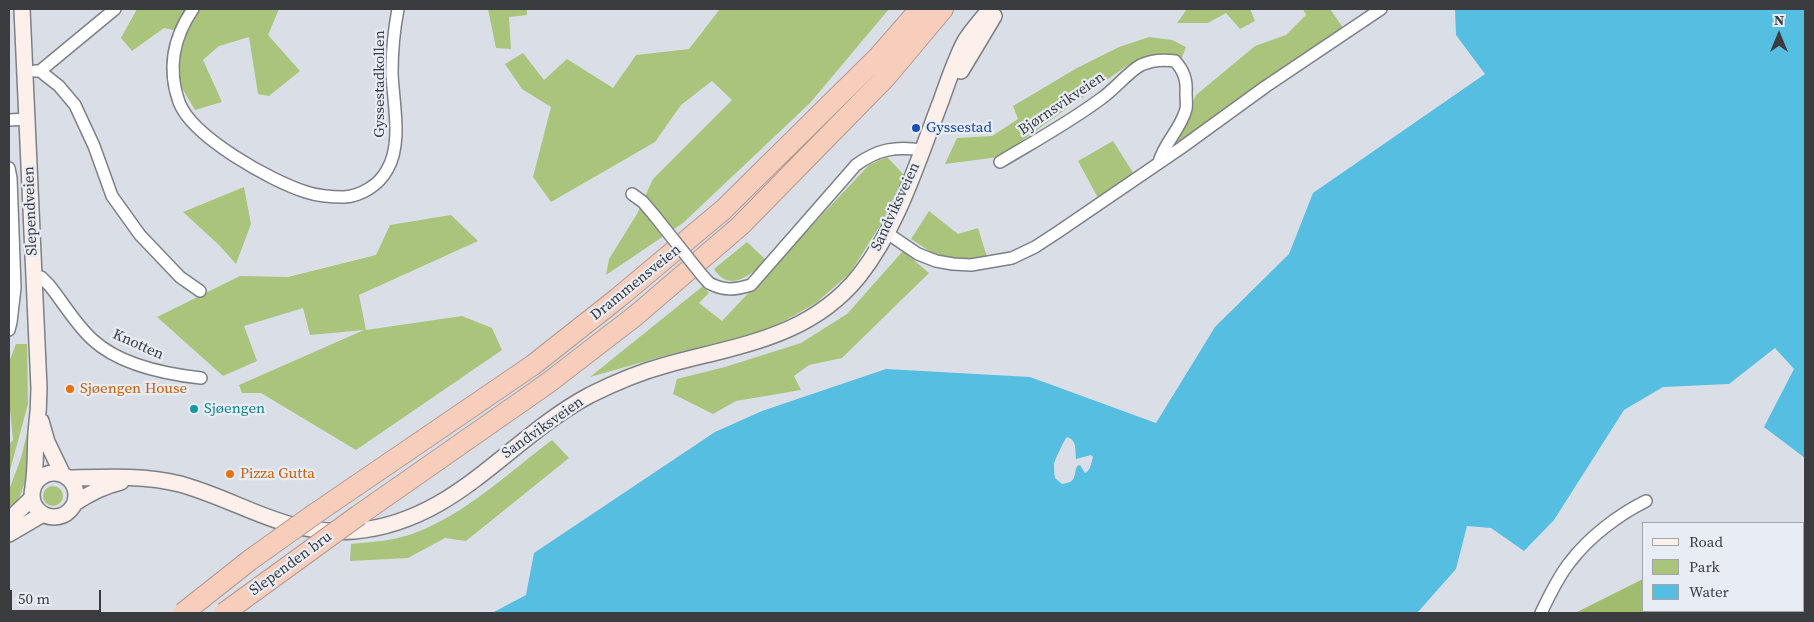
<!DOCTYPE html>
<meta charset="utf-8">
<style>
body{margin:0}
#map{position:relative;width:1814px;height:622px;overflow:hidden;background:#dadfe7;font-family:"Source Serif 4",serif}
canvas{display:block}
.frame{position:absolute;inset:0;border:10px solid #3a3c3f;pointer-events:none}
.legend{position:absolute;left:1642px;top:522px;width:162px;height:90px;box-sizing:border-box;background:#e8ecf5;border:1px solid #a2a6ac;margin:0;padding:6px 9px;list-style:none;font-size:15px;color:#3a3c3f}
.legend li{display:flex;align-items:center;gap:10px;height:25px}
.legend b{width:25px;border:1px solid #a2a6ac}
.north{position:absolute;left:1754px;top:10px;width:50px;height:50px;-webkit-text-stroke:4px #e8ecf5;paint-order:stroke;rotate:0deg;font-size:14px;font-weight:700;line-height:20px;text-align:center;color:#3a3c3f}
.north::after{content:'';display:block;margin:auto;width:18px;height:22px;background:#3a3c3f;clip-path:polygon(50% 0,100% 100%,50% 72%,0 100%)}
.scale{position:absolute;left:10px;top:590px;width:91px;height:22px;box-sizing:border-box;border:2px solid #3a3c3f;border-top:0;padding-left:6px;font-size:15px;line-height:18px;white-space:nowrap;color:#3a3c3f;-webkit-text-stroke:4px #e8ecf5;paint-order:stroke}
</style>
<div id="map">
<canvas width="1814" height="622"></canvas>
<div class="frame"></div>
<ul class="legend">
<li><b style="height:6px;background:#fdf0eb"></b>Road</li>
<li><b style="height:14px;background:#aac47c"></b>Park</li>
<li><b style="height:14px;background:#55bee1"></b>Water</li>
</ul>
<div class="north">N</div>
<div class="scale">50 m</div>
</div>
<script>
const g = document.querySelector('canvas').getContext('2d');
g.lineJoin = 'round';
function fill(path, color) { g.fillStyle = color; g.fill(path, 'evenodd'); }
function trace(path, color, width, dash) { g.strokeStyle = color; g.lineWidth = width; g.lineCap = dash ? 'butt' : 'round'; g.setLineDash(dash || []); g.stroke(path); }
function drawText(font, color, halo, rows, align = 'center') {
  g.font = font + ' "Source Serif 4",serif'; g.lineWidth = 4.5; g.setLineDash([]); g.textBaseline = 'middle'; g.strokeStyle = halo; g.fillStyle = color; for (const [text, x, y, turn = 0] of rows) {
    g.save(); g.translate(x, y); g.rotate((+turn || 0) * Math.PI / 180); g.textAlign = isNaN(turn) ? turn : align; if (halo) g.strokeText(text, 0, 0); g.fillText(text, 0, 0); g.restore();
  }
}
fill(new Path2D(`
 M137,9H279L268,35L300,71L269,96L258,94L249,37L219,46L203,60L222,102L195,110L179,83L180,55L187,33L164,28L132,51L121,38Z
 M488,9H527V15L509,17L511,49L496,48Z
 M720,9H889L810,103L683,223L606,275L609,259L637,214L653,179L732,100L712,81L681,105L655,142L551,202L533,177L551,107L522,89L505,64L523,53L544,80L567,59L613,88L636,55L689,49Z
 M1187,9H1250L1255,21L1240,29L1226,13L1208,23H1177Z
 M1303,9H1330L1344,29L1172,149L1196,95L1255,46L1286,35L1306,15Z
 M1149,37L1172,40L1186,47L1181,60C1154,53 1149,53 1125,67L999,157L945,164L957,138L992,136L1018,119L1013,106L1077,68L1119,47Z
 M1113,141L1134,174L1098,198L1078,161Z
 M887,157L904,175L881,224L850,273L816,303L777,325L743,337L671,354L590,377L703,286L709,293L699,303L722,321L869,165Z
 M244,187L251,224L236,264L219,245L183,212Z
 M929,211L958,234L978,228L988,260L964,263L937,256L911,239Z
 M451,215L478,241L359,295L366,330L462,316L492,328L502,350L356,450L261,393H242L239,385L364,330L310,335L303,308L244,326L257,361L223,376L157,317L240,276L288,277L376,255L390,225Z
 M747,242L766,260C752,274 730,294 714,269Z
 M903,251L929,273L842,358L809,365L794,376L801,390L736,401L713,414L673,394L677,379L725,367L801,343L847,314Z
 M16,344H27L28,404L9,474V444L13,440L9,400V362Z
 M31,417L30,468L20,496L12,508L9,504V490L21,458Z
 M552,440L569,458L466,541L445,538L408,558L350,561L351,544C371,542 392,541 412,534C465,515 508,473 552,440Z
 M43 496a10 10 0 1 1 20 0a10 10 0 1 1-20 0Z`), '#aac47c');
fill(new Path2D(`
 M1803,528H1805V613H1575L1643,579V611H1803Z`), '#a1bc6e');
fill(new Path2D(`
 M1455,9H1805V458L1764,427L1794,369L1775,348L1729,384L1663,387L1624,410L1554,520L1524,551L1491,528L1467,526L1456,569L1417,613H492L526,595L534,553L715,432L762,411L886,369L1030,377L1156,423L1215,327L1289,254L1313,193L1485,74L1456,35ZM1067,437C1077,440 1075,449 1076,459L1091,455L1093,457C1091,463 1091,470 1085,473L1080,465L1077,466C1073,477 1077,482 1062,484L1055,478C1054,473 1054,469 1054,464C1055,460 1064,440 1067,437Z`), '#55bee1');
const minor = new Path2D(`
 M193,9C173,38 167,68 179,102C192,137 271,181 306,192C318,196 332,197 344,197C361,196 379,185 387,170C403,144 393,102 392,73C392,51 394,30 398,9
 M35,71H40L115,9
 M40,71L59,86L75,105L94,146L112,196L140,235L180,277L200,291
 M9,120L28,119
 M1000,162C1035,141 1070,122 1102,98C1115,89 1128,72 1141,65C1152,60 1162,59 1175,61C1184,71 1187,80 1186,93C1186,98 1187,104 1186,109C1181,129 1164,143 1159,162
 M9,168L11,178L15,288L11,322L9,330
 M632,194L643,202L654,215
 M887,233L918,254L936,261L953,264L971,265L1012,258L1035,247L1058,232L1181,148L1265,87L1381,9
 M33,275L41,277L49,285C63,302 76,325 93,340C120,365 165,374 201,378
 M709,283C724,291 735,290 751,285L856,165C878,149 896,146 922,150
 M1541,613C1549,596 1558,577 1570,562C1589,537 1618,515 1646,501`);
const secondary = new Path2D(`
 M22,9L39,388C39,403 38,417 36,432C35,451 36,468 33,487
 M961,71L994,16
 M41,421L47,442L62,473
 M32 495a22 22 0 1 1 44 0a22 22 0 1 1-44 0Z
 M70,478C106,477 145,475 180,484C244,502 284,536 354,531C456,522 506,440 590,395C614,383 640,372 666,365C738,345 809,338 859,276C899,225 918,160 941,101C948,81 955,60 965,41C972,30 982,19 990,9
 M75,503C90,493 104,486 121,482
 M9,520L32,498
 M9,534L43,514`);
const motorway = new Path2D(`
 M316,513L533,365L618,298L723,210L879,56L920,9
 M359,515L548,383L635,316L740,226L886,77L943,9`);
trace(minor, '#7c8087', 14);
trace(secondary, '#7c8087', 18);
trace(motorway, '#b59a90', 22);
trace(minor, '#fff', 11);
trace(secondary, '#fdf0eb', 15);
trace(motorway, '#f7cdbc', 20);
const minorBridge = new Path2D(`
 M654,215L701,274L709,283`);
const motorwayBridge = new Path2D(`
 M183,613L250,560L316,513
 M224,613L359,515`);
trace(minorBridge, '#7c8087', 14, []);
trace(motorwayBridge, '#b59a90', 22, []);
trace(minorBridge, '#fff', 11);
trace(motorwayBridge, '#f7cdbc', 20);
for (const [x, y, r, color] of [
 [916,128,5,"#1a4fb4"],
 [70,389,5,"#e8710a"],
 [194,409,5,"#0f9aa8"],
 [230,474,5,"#e8710a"]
]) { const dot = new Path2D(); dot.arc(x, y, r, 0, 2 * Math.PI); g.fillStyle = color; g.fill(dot); trace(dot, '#e8ecf5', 2); }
drawText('15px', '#3a3c3f', '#e8ecf5', [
 ["Gyssestadkollen",380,84,-90],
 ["Bjørnsvikveien",1062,104,-34],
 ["Sandviksveien",896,207,-65],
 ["Slependveien",31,211,-92],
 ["Drammensveien",636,283,-39],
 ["Knotten",138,345,24],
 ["Sandviksveien",543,428,-35],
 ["Slependen bru",291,564,-36]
]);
drawText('15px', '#164399', '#e8ecf5', [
 ["Gyssestad",926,128]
], 'left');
drawText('15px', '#c56008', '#e8ecf5', [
 ["Sjøengen House",80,389],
 ["Pizza Gutta",240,474]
], 'left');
drawText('15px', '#0d838f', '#e8ecf5', [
 ["Sjøengen",204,409]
], 'left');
</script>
